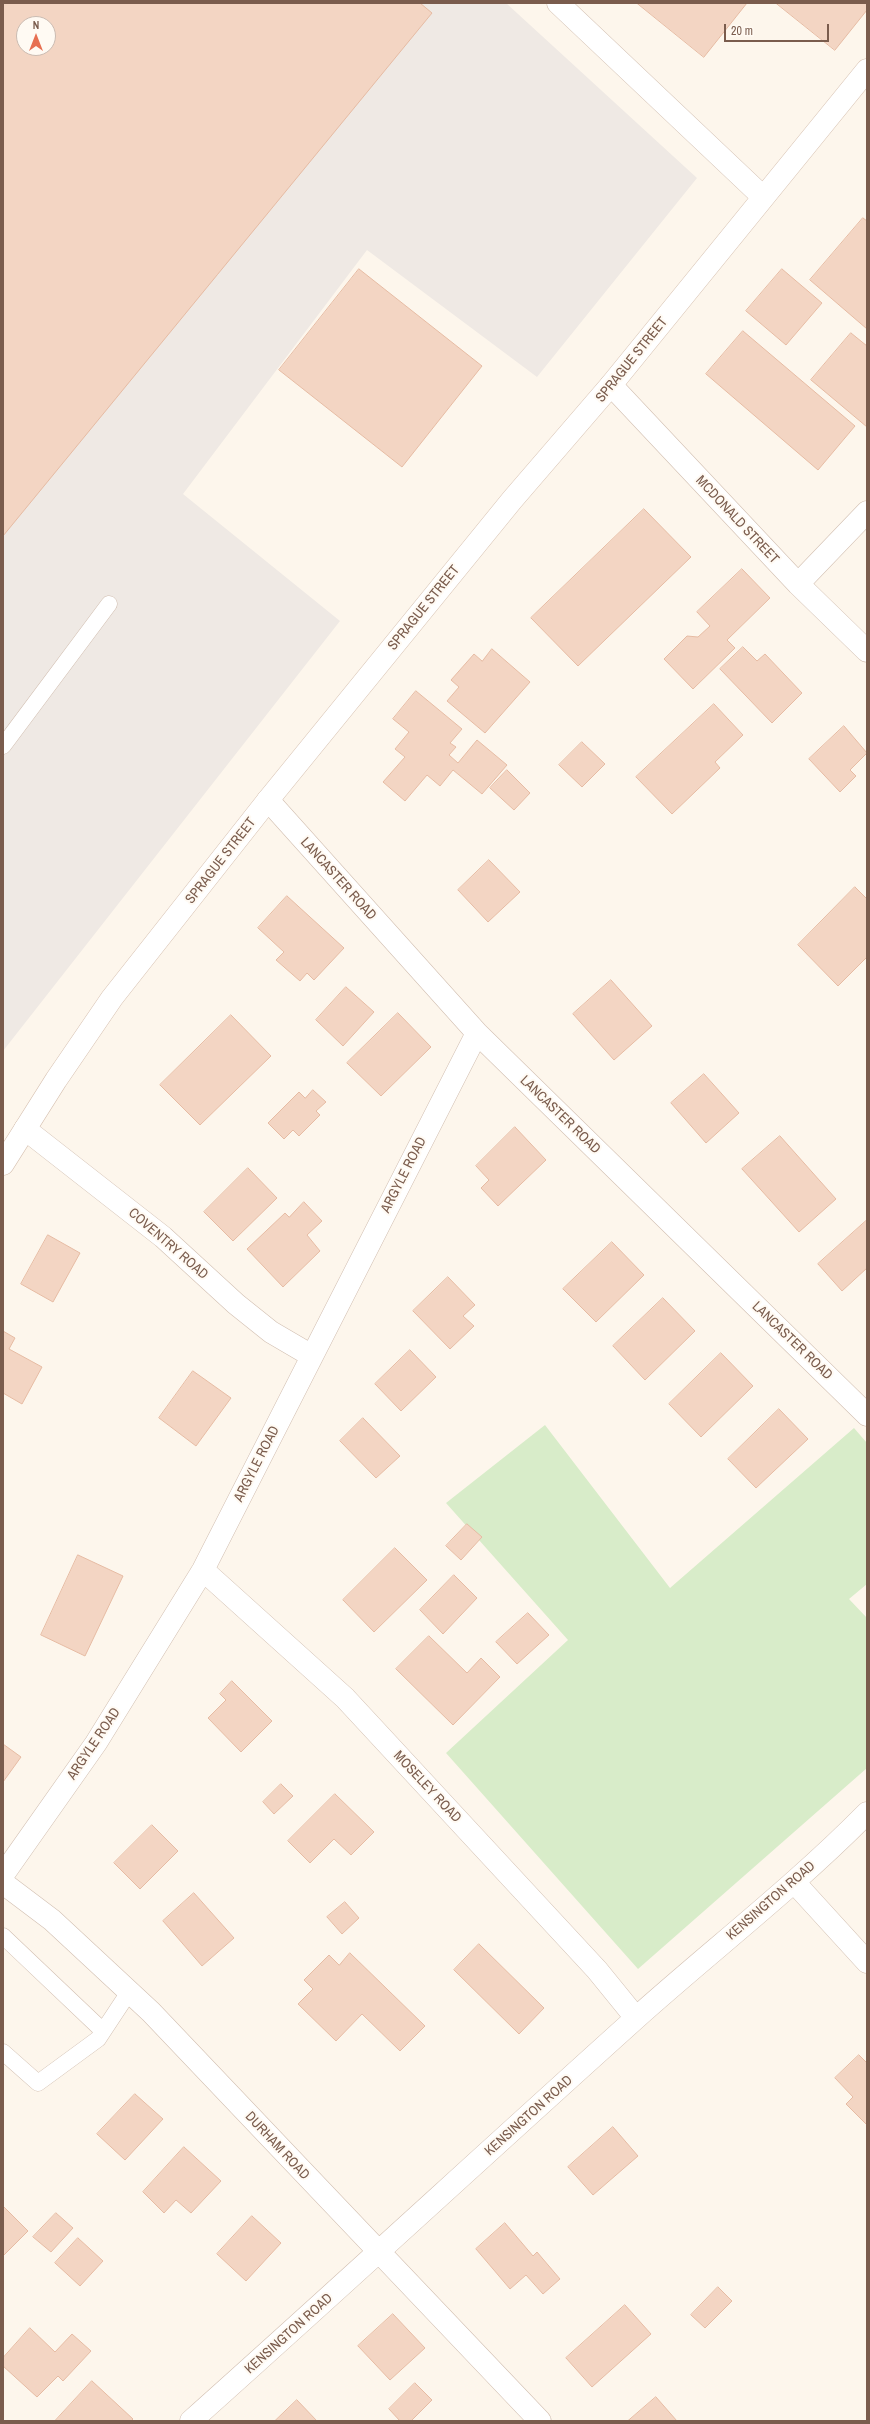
<!DOCTYPE html>
<style>
body{margin:0}
#map{position:relative;width:870px;height:2424px;overflow:hidden;background:#fdf6ec;font-family:"Archivo Narrow",sans-serif}
canvas{display:block}
.frame{position:absolute;inset:0;border:4px solid #7a5c4d;pointer-events:none}
.north{position:absolute;left:16px;top:16px;width:40px;height:40px;box-sizing:border-box;background:#fffaf3;border:1px solid #cabbb1;border-radius:50%;rotate:0deg;font-size:11px;font-weight:700;line-height:16px;text-align:center;color:#7a5c4d}
.north::after{content:'';display:block;margin:auto;width:14px;height:18px;background:#e76f51;clip-path:polygon(50% 0,100% 100%,50% 72%,0 100%)}
.scale{position:absolute;left:724px;top:24px;width:105px;height:18px;box-sizing:border-box;border:2px solid #7a5c4d;border-top:0;padding-left:5px;font-size:12px;line-height:14px;white-space:nowrap;color:#7a5c4d;-webkit-text-stroke:3px #fffaf3;paint-order:stroke}
</style>
<div id="map">
<canvas width="870" height="2424"></canvas>
<div class="frame"></div>
<div class="north">N</div>
<div class="scale">20 m</div>
</div>
<script>
const g = document.querySelector('canvas').getContext('2d');
g.lineJoin = 'round';
function fill(path, color) { g.fillStyle = color; g.fill(path, 'evenodd'); }
function trace(path, color, width, dash) { g.strokeStyle = color; g.lineWidth = width; g.lineCap = dash ? 'butt' : 'round'; g.setLineDash(dash || []); g.stroke(path); }
function drawText(font, color, halo, rows, align = 'center') {
  g.font = font + ' "Archivo Narrow",sans-serif'; g.lineWidth = 4; g.setLineDash([]); g.textBaseline = 'middle'; g.strokeStyle = halo; g.fillStyle = color; for (const [text, x, y, turn = 0] of rows) {
    g.save(); g.translate(x, y); g.rotate((+turn || 0) * Math.PI / 180); g.textAlign = isNaN(turn) ? turn : align; if (halo) g.strokeText(text, 0, 0); g.fillText(text, 0, 0); g.restore();
  }
}
fill(new Path2D(`
 M3,3H506L697,178L537,377L367,250L183,494L340,621L3,1051ZM24,24H48V48H24Z`), '#efe9e4');
fill(new Path2D(`
 M545,1425L670,1588L854,1428L867,1443V1584L849,1599L867,1618V1768L638,1969L446,1753L568,1640L446,1503Z`), '#d8ecc9');
const building = new Path2D(`
 M3,3H420L432,13L3,536ZM24,24H48V48H24Z
 M637,3H747L704,57Z
 M776,3H867V10L835,50Z
 M863,218L867,221V329L810,280Z
 M359,269L482,366L402,467L279,370Z
 M782,269L822,303L786,345L746,311Z
 M743,331L855,426L818,470L706,374Z
 M851,333L867,346V427L811,380Z
 M644,509L691,557L578,666L531,618Z
 M742,569L770,598L727,640L735,648L693,689L664,659L687,636L698,637L710,626L697,612Z
 M743,647L757,661L765,654L802,693L772,723L720,669Z
 M492,649L530,682L485,733L447,701L459,687L451,680L474,654L482,661Z
 M416,691L462,729L450,743L456,747L449,755L458,763L477,740L507,765L482,794L453,770L440,786L427,775L405,801L383,782L405,757L395,749L409,732L393,719Z
 M714,704L743,735L715,762L720,768L672,814L636,777Z
 M844,726L867,753L850,770L856,776L840,792L809,759Z
 M582,742L605,764L582,787L559,765Z
 M507,770L530,793L514,810L490,788Z
 M489,860L520,892L488,922L458,890Z
 M855,887L867,899V957L838,986L798,945Z
 M287,896L344,948L314,980L307,973L300,981L276,960L284,952L258,928Z
 M611,980L652,1026L614,1060L573,1014Z
 M346,987L374,1012L343,1046L316,1020Z
 M398,1013L431,1047L381,1096L347,1063Z
 M231,1015L271,1056L200,1125L160,1085Z
 M704,1074L739,1113L706,1143L671,1103Z
 M313,1090L326,1102L316,1111L320,1115L299,1136L293,1130L284,1139L268,1123L299,1092L305,1098Z
 M515,1127L546,1160L498,1206L481,1188L489,1180L476,1166Z
 M780,1136L836,1199L799,1232L742,1169Z
 M248,1168L277,1198L233,1241L204,1212Z
 M304,1202L322,1221L307,1235L320,1251L283,1287L247,1249L285,1213L289,1217Z
 M867,1220V1268L842,1291L818,1264Z
 M48,1235L80,1253L53,1302L21,1284Z
 M612,1242L644,1275L596,1322L563,1289Z
 M448,1277L475,1305L463,1316L474,1326L450,1349L413,1311Z
 M663,1298L695,1331L645,1380L613,1346Z
 M3,1331L15,1338L9,1349L42,1367L22,1404L3,1393Z
 M410,1350L436,1377L401,1411L375,1384Z
 M721,1353L753,1386L701,1437L669,1404Z
 M193,1371L231,1398L196,1446L159,1418Z
 M779,1409L808,1439L756,1488L728,1459Z
 M363,1418L400,1456L376,1478L340,1441Z
 M467,1524L482,1537L461,1560L446,1546Z
 M395,1548L427,1580L374,1632L343,1600Z
 M78,1555L123,1576L85,1656L41,1635Z
 M454,1575L477,1598L443,1634L420,1610Z
 M528,1613L549,1635L517,1664L496,1642Z
 M429,1636L467,1673L481,1658L500,1677L453,1725L396,1669Z
 M232,1681L272,1721L241,1752L208,1718L226,1700L220,1694Z
 M3,1744L21,1757L3,1782Z
 M281,1784L293,1796L274,1814L263,1802Z
 M335,1794L374,1832L351,1855L334,1839L310,1863L288,1841Z
 M152,1825L178,1851L140,1889L114,1863Z
 M194,1893L234,1938L202,1966L163,1921Z
 M345,1902L359,1918L342,1934L327,1917Z
 M479,1944L544,2008L519,2034L454,1970Z
 M350,1953L425,2026L400,2051L362,2014L336,2041L298,2004L313,1989L304,1980L329,1955L339,1965Z
 M859,2055L867,2063V2125L846,2104L853,2097L835,2078Z
 M135,2094L163,2119L125,2160L97,2134Z
 M613,2127L638,2156L593,2195L568,2167Z
 M184,2147L221,2181L191,2213L176,2200L164,2213L143,2192Z
 M3,2206L28,2231L3,2256Z
 M56,2213L73,2228L51,2252L33,2237Z
 M252,2216L281,2243L246,2281L217,2254Z
 M505,2223L533,2256L537,2252L560,2279L543,2294L526,2275L510,2289L476,2249Z
 M78,2238L103,2261L80,2286L55,2263Z
 M718,2287L732,2301L705,2328L691,2315Z
 M625,2305L651,2334L592,2387L566,2358Z
 M393,2314L425,2348L390,2380L358,2346Z
 M30,2328L55,2352L72,2334L91,2351L63,2381L58,2376L37,2397L3,2366V2358Z
 M92,2381L133,2419L131,2421H55Z
 M415,2383L432,2400L411,2421H400L389,2409Z
 M656,2397L677,2421H628Z
 M297,2400L317,2421H275Z`);
fill(building, '#f3d5c3');
trace(building, '#e6bba3', 1);
const lane = new Path2D(`
 M3,746L109,604
 M3,1936L103,2031
 M3,2052L38,2083L98,2039L129,1992`);
const street = new Path2D(`
 M558,3L763,197
 M611,385L798,584L867,651
 M798,584L867,512
 M268,800L477,1033L867,1415
 M25,1129L163,1237L236,1304L271,1332L312,1356
 M203,1570L345,1698L597,1970L636,2018
 M3,1875L96,1743L203,1570L477,1033
 M794,1882L867,1962
 M3,1883L52,1920L151,2012L540,2421
 M191,2421C340,2288 486,2153 635,2019C712,1950 794,1887 867,1813`);
const secondary = new Path2D(`
 M3,1164L56,1080L112,998L268,800L512,500L611,385L867,70`);
trace(lane, '#d1beb0', 17);
trace(street, '#d1beb0', 23);
trace(secondary, '#d6c0b0', 23);
trace(lane, '#fff', 16);
trace(street, '#fff', 22);
trace(secondary, '#fff', 22);
drawText('14px', '#7a5c4d', '#fffaf3', [
 ["SPRAGUE STREET",632,360,-51],
 ["MCDONALD STREET",737,520,47],
 ["SPRAGUE STREET",424,608,-51],
 ["SPRAGUE STREET",221,861,-52],
 ["LANCASTER ROAD",338,879,48],
 ["LANCASTER ROAD",560,1115,44],
 ["ARGYLE ROAD",404,1175,-63],
 ["COVENTRY ROAD",168,1244,41],
 ["LANCASTER ROAD",792,1341,44],
 ["ARGYLE ROAD",257,1464,-63],
 ["ARGYLE ROAD",94,1744,-56],
 ["MOSELEY ROAD",427,1787,47],
 ["KENSINGTON ROAD",771,1901,-41],
 ["KENSINGTON ROAD",529,2116,-42],
 ["DURHAM ROAD",277,2146,47],
 ["KENSINGTON ROAD",289,2334,-42]
]);
</script>
